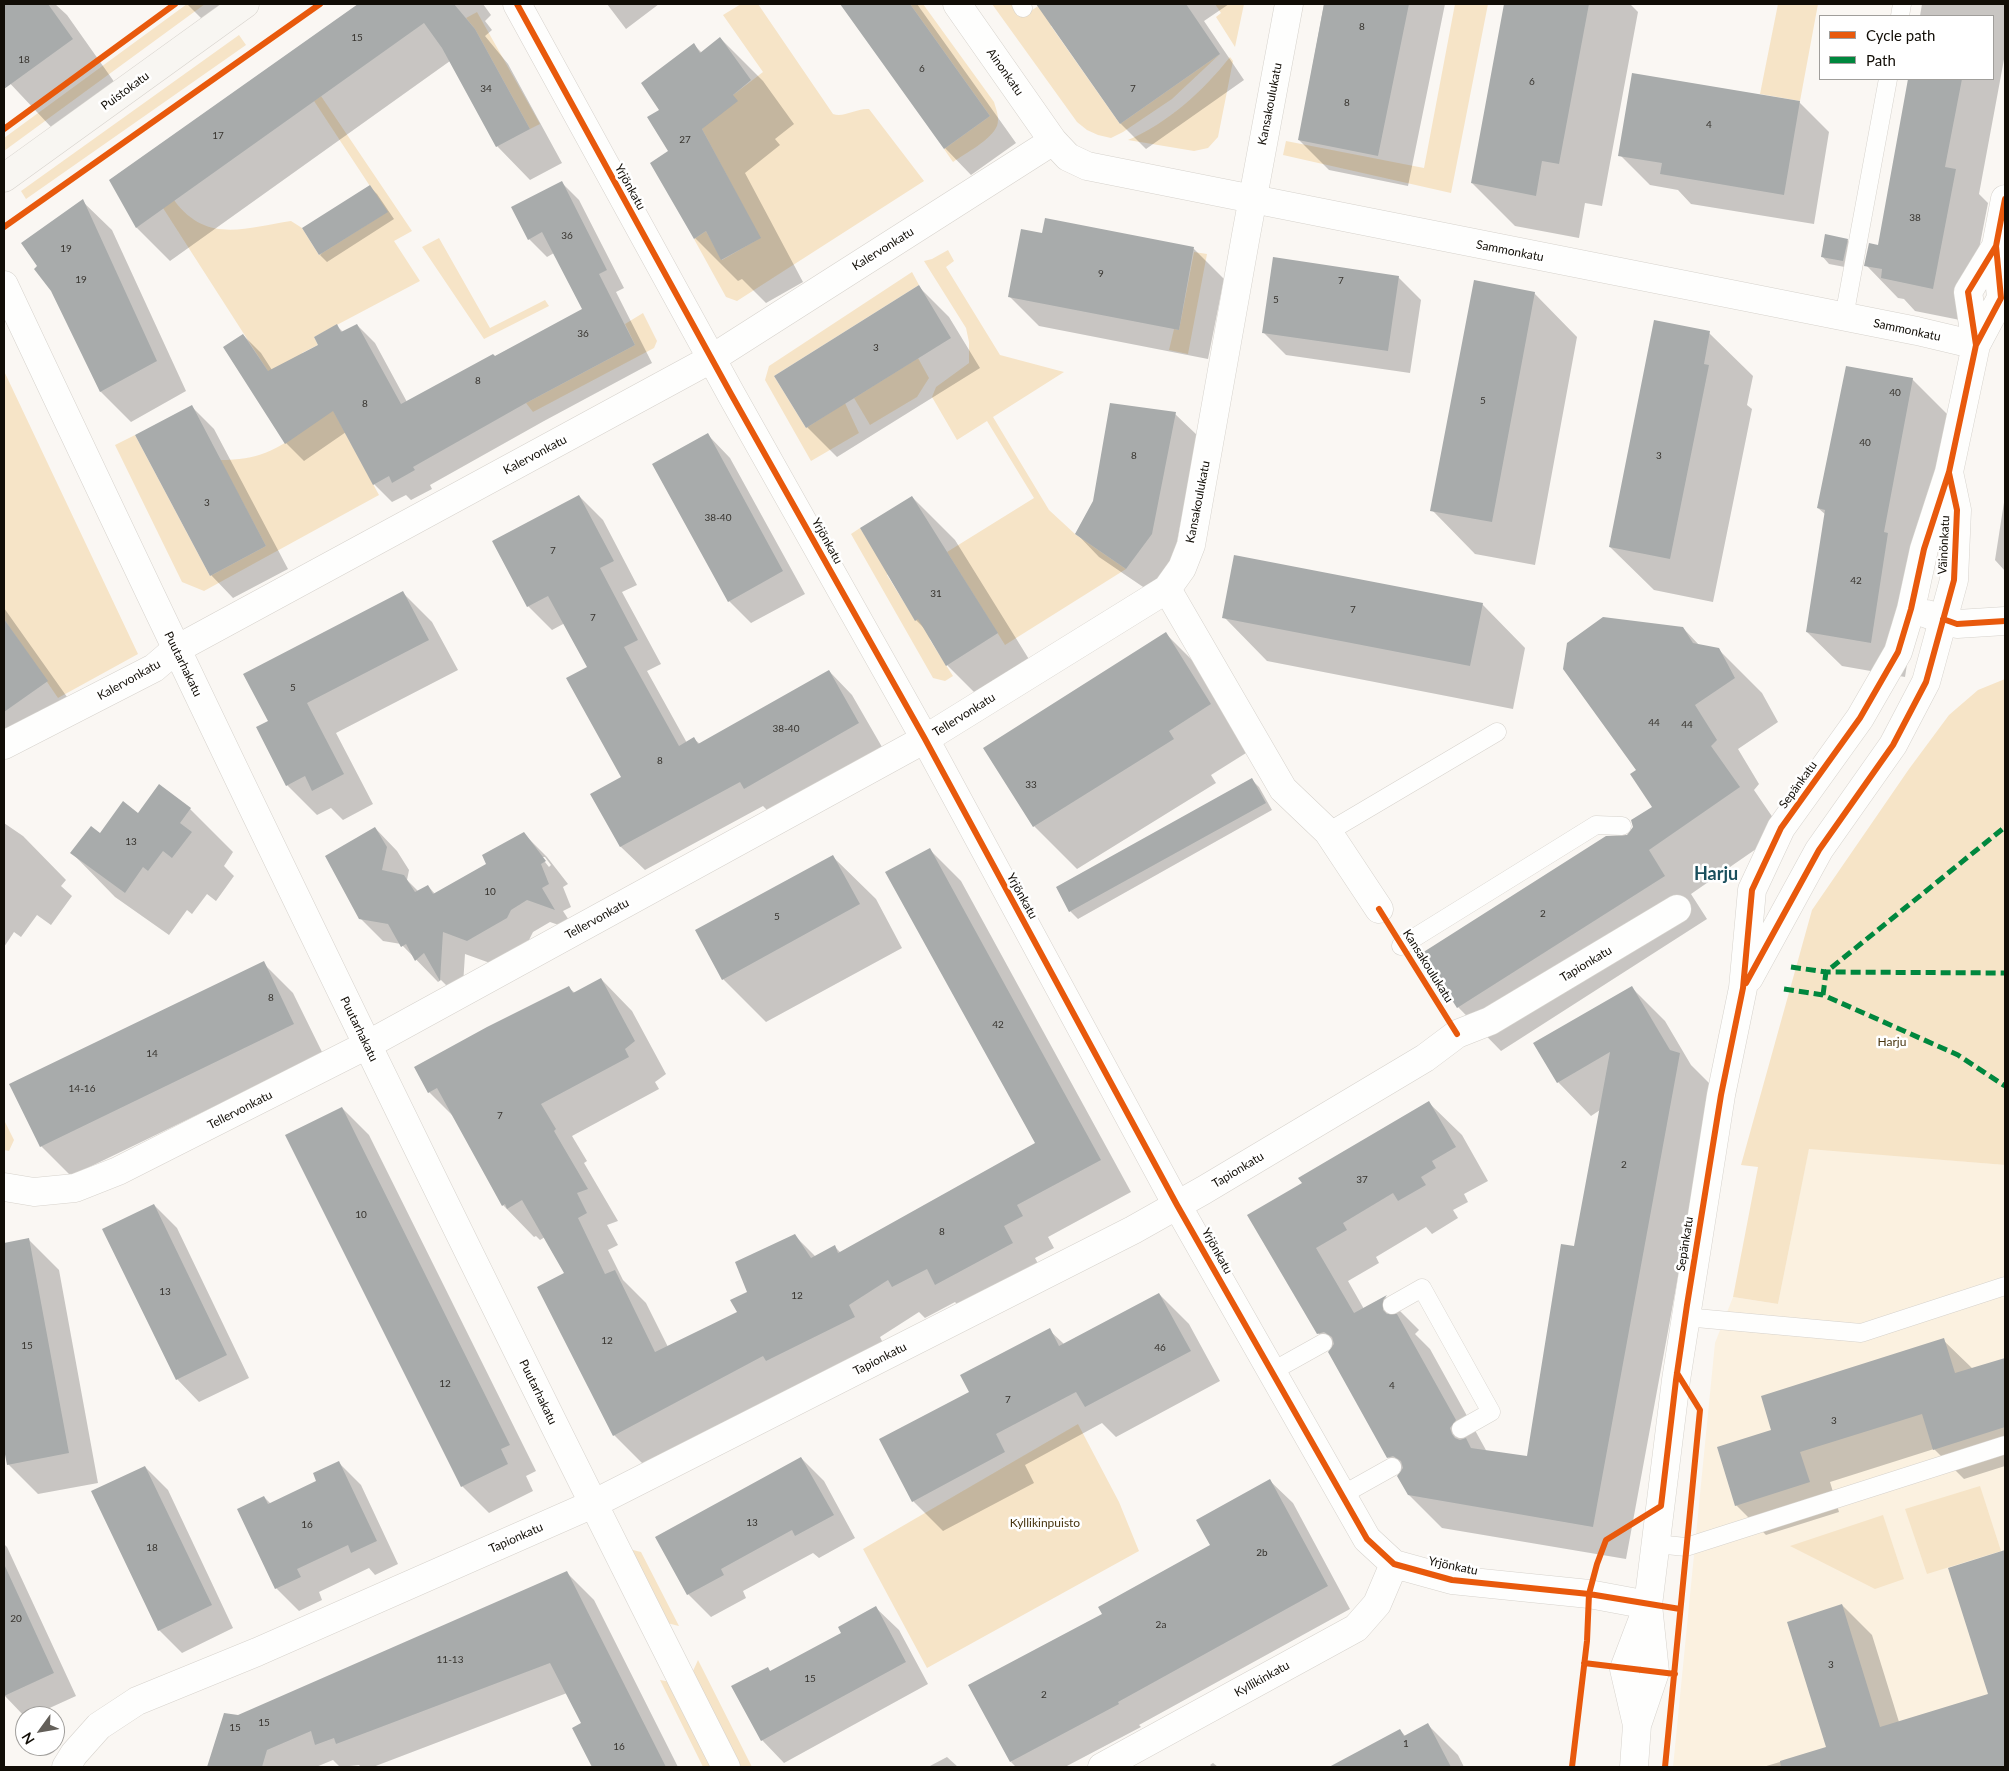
<!DOCTYPE html>
<meta charset="utf-8">
<style>
body{margin:0}
#map{position:relative;width:2009px;height:1771px;overflow:hidden;background:#faf7f3;font-family:Lato,sans-serif}
canvas{display:block}
.frame{position:absolute;inset:0;border:5px solid #110d06;pointer-events:none}
.legend{position:absolute;left:1819px;top:15px;width:175px;height:65px;box-sizing:border-box;background:#fff;border:1px solid #a09e9b;margin:0;padding:6px 9px;list-style:none;font-size:15px;color:#110d06}
.legend li{display:flex;align-items:center;gap:10px;height:25px}
.legend b{width:25px;border:1px solid #a09e9b}
.north{position:absolute;left:15px;top:1706px;width:50px;height:50px;box-sizing:border-box;background:#fff;border:1px solid #a09e9b;border-radius:50%;rotate:238deg;font-size:14px;font-weight:700;line-height:20px;text-align:center;color:#110d06}
.north::after{content:'';display:block;margin:auto;width:18px;height:22px;background:#635f59;clip-path:polygon(50% 0,100% 100%,50% 72%,0 100%)}
</style>
<div id="map">
<canvas width="2009" height="1771"></canvas>
<div class="frame"></div>
<ul class="legend">
<li><b style="height:6px;background:#e8590c"></b>Cycle path</li>
<li><b style="height:6px;background:#00873e"></b>Path</li>
</ul>
<div class="north">N</div>
</div>
<script>
const g = document.querySelector('canvas').getContext('2d');
g.lineJoin = 'round';
function fill(path, color) { g.fillStyle = color; g.fill(path, 'evenodd'); }
function trace(path, color, width, dash) { g.strokeStyle = color; g.lineWidth = width; g.lineCap = dash ? 'butt' : 'round'; g.setLineDash(dash || []); g.stroke(path); }
function drawText(font, color, halo, rows, align = 'center') {
  g.font = font + ' Lato,sans-serif'; g.lineWidth = 5; g.setLineDash([]); g.textBaseline = 'middle'; g.strokeStyle = halo; g.fillStyle = color; for (const [text, x, y, turn = 0] of rows) {
    g.save(); g.translate(x, y); g.rotate((+turn || 0) * Math.PI / 180); g.textAlign = isNaN(turn) ? turn : align; if (halo) g.strokeText(text, 0, 0); g.fillText(text, 0, 0); g.restore();
  }
}
fill(new Path2D(`
 M1809,1148L2005,1165V1767H1673L1715,1343L1733,1297L1778,1304Z`), '#fbf1e0');
fill(new Path2D(`
 M187,4H205L4,151V138Z
 M741,4H758L833,114C844,118 856,108 869,109L924,181L737,301L726,297L694,239L706,231L722,260L760,238L702,129L733,95L763,72L723,15Z
 M910,4H923L994,102C996,109 1000,118 997,126C991,140 966,153 953,162L944,149L990,116Z
 M992,4H1013L1022,17L1041,4H1063L1069,13L1051,26L1120,124L1220,54L1172,99L1123,132L1111,138L1098,135L1087,130L1077,122Z
 M1215,4H1244L1235,47L1216,17L1221,13Z
 M1455,4H1488L1451,193L1283,155L1286,141L1424,168Z
 M1778,4H1818L1800,101L1760,94Z
 M477,12L540,124L530,129L475,29L466,18Z
 M239,35L246,45L26,199L21,191Z
 M1230,57L1233,61L1218,137L1208,148L1194,151L1128,140C1168,123 1203,91 1230,57Z
 M321,96L412,231L394,241L420,281L314,337L318,345L302,353L379,495L204,591L182,582L115,445L135,435L210,576L266,546L220,460C258,460 275,451 305,429L163,208L174,200C206,244 245,228 291,221L302,228L319,255L387,212L314,101Z
 M439,238L490,328L545,300L549,306L484,339L422,247Z
 M948,250L954,261L946,267L1000,355L1064,372L993,417L1049,510L1075,534L1126,569L1005,645L947,552L1034,498L987,421L957,440L932,397L936,387L969,363V342L966,328L924,261L932,259Z
 M1194,252L1207,254L1188,354L1169,350L1174,329L1179,330Z
 M912,272L919,285L774,376L806,428L845,403L859,433L811,461L765,380L769,366Z
 M643,313L657,341L654,348L533,412L526,403L635,345L625,324Z
 M918,358L929,378L917,397L870,425L854,398Z
 M4,371L138,654L58,698L4,619Z
 M860,528L876,553L896,568L887,575L915,620L925,615L930,640L953,676L945,681L933,678L851,534Z
 M2005,679V1165L1809,1149L1778,1304L1733,1297L1758,1167L1741,1165L1812,910L1909,769L1949,715L1978,690Z
 M4,1120L14,1140L9,1151L4,1150Z
 M1078,1424L1119,1502L1139,1551L927,1668L863,1549Z
 M1980,1486L2001,1551L1927,1574L1905,1509Z
 M1883,1515L1904,1579L1875,1589L1790,1546Z
 M629,1549L641,1552L679,1626L667,1623Z
 M698,1660L752,1767H741L693,1671Z
 M660,1680L671,1682L711,1761L709,1767H703Z`), '#f6e4c7');
fill(new Path2D(`
 M4,4H55L67,15L115,83L52,128L4,77Z
 M187,4H225L203,20Z
 M359,4H483L491,15L485,21L492,30L485,36L508,64L562,163L530,180L497,146L450,61L170,261L137,228L110,180Z
 M607,4H659L626,29Z
 M842,4H917L1016,143L971,175L945,148Z
 M1037,4H1229L1204,21L1244,80L1146,149L1121,124Z
 M1324,4H1445L1408,186L1329,170L1299,140Z
 M1505,4H1630L1638,12L1602,206L1585,203L1579,238L1515,226L1472,183Z
 M1922,4H2005V54L1979,194L1988,203L1965,321L1915,311L1904,299L1898,298L1866,265L1879,246L1909,79H1993V16H1920Z
 M720,38L763,81L794,124L775,139L780,145L745,173L803,282L766,303L742,279L738,281L695,238L670,152L661,110L694,45L702,53Z
 M1799,102L1829,132L1814,224L1691,204L1678,190L1650,185L1620,155Z
 M561,182L579,200L624,288L616,292L652,363L544,421L430,485L432,489L411,500L406,495L392,502L374,484L346,432L304,461L286,443L243,335L261,353L272,370L319,345L337,326L343,332L357,325L375,343L407,402L584,310L554,253L547,257L529,239Z
 M370,187L377,194L394,219L327,262L320,255Z
 M82,201L112,230L186,391L131,422L101,392L52,290Z
 M1046,220L1194,249L1224,279L1208,359L1039,326L1009,296L1043,235Z
 M1847,240L1854,247L1850,268L1829,264L1822,256Z
 M1398,277L1421,300L1410,373L1286,355L1263,332Z
 M919,287L949,317L980,368L837,457L807,427Z
 M1534,293L1577,337L1535,565L1475,554L1432,510Z
 M1709,333L1753,376L1747,405L1752,409L1713,602L1654,590L1610,547Z
 M1912,379L1947,414L1919,565L1922,569L1905,677L1842,666L1807,632L1826,515L1818,508Z
 M191,406L214,429L288,569L233,598L211,575Z
 M1175,414L1198,436L1174,557L1149,591L1099,557L1077,534Z
 M708,435L730,458L805,594L751,623L729,601Z
 M579,496L603,520L637,585L622,592L661,664L647,671L687,743L694,739L700,744L829,671L852,695L882,747L769,812L763,806L645,870L621,847L592,794L622,778L589,667L565,623L552,630L528,606Z
 M2005,496V571L1995,560Z
 M912,497L955,540L1040,677L990,708L947,665L925,629L916,620Z
 M402,592L432,622L458,670L336,733L373,804L343,820L331,808L317,815L287,785L270,721Z
 M1482,604L1525,648L1513,709L1267,661L1224,617Z
 M4,608L77,711L24,749L4,729Z
 M1683,628L1700,646L1718,649L1762,693L1778,722L1738,749L1759,784L1754,790L1782,831L1691,894L1707,919L1501,1051L1458,1007L1628,836L1653,808L1638,771Z
 M1166,634L1209,677L1254,748L1211,775L1216,783L1077,869L1034,826Z
 M1252,780L1259,787L1272,810L1078,919L1070,911L1057,888Z
 M190,809L233,852L224,866L234,876L216,901L207,894L192,914L187,910L169,935L115,897L72,853L100,834L138,814Z
 M4,823L23,836L66,880L61,886L72,896L51,925L37,915L21,937L14,932L4,947Z
 M375,828L397,851L409,870L407,880L418,891L428,886L435,894L488,864L524,834L547,857L568,884L563,887L571,907L563,911L576,931L550,922L533,932L529,940L490,963L465,954L462,1001L441,980L438,982L401,944L383,941L360,918ZM541,857H545L551,865L549,867Z
 M929,849L961,881L1131,1192L1048,1237L1054,1248L1035,1258L1044,1275L968,1316L955,1302L925,1318L919,1312L880,1337L886,1349L646,1467L614,1435L566,1273L545,1237L540,1240L536,1236L534,1237L503,1205L454,1117L429,1092L569,988L575,993L601,979L632,1011L666,1074L655,1082L659,1089L572,1136L587,1161L584,1163L618,1221L607,1225L618,1245L608,1250L623,1280L646,1303L668,1347L739,1312L749,1293L794,1235L816,1257L835,1247L841,1253L1037,1144Z
 M832,856L876,899L902,948L766,1022L723,979Z
 M263,963L293,993L323,1054L71,1176L41,1146Z
 M1631,987L1665,1021L1691,1065L1713,1087L1626,1559L1442,1528L1409,1495L1402,1471L1388,1457L1333,1347L1318,1333L1303,1183L1428,1102L1462,1135L1488,1181L1464,1194L1468,1202L1453,1210L1458,1218L1432,1234L1426,1227L1376,1257L1379,1263L1348,1281L1364,1309L1386,1297L1419,1330L1415,1334L1430,1349L1487,1452L1528,1458L1575,1248L1600,1110L1591,1116L1558,1082Z
 M342,1108L369,1135L536,1471L526,1476L533,1491L489,1513L462,1486Z
 M154,1205L177,1228L249,1378L199,1402L177,1379Z
 M29,1240L59,1270L98,1483L38,1494L8,1464L4,1442V1244Z
 M1159,1294L1189,1324L1220,1381L1116,1437L1102,1423L1025,1465L1034,1483L943,1531L913,1501L971,1392L1049,1330L1064,1344Z
 M1943,1340L1973,1369L2005,1359V1466L1964,1479L1934,1449L1830,1482L1839,1512L1766,1535L1736,1505L1773,1431Z
 M801,1458L824,1481L855,1538L819,1558L813,1553L743,1591L746,1598L711,1617L688,1594L657,1538Z
 M339,1463L361,1485L398,1564L375,1575L369,1568L319,1592L322,1600L299,1611L276,1588L264,1497L271,1504L318,1481Z
 M145,1467L168,1490L233,1628L182,1653L159,1630Z
 M1270,1481L1293,1503L1350,1609L1139,1725L1141,1727L1065,1767H1016L1011,1762L1103,1615L1212,1546Z
 M4,1544L7,1547L76,1696L32,1716L25,1717L4,1695Z
 M2005,1552V1767H1763L1827,1748L1842,1605L1872,1635L1899,1722L1989,1695L1950,1568Z
 M567,1573L594,1600L678,1767H609L615,1746L567,1693L373,1767H361L359,1765L340,1767L333,1760L316,1767H209L225,1714L238,1716Z
 M876,1608L899,1630L928,1684L784,1763L762,1740L767,1668L771,1672L843,1633Z
 M1428,1725L1458,1755L1464,1767H1349L1363,1760L1400,1730L1406,1737Z
 M947,1757L958,1767H928Z
 M1213,1763L1218,1767H1212L1210,1765Z`), '#0003');
fill(new Path2D(`
 M4,4H48L73,39L4,89Z
 M358,4H454L475,29L530,129L496,147L442,48L424,23L136,228L109,180Z
 M840,4H910L990,116L944,149Z
 M1036,4H1186L1220,54L1120,124Z
 M1324,4H1409L1378,156L1298,140Z
 M1504,4H1589L1559,164L1542,161L1536,196L1471,183Z
 M720,37L751,80L733,95L738,101L702,129L761,238L721,260L706,231L694,239L650,163L668,151L647,117L659,110L641,83L694,43L700,53Z
 M1632,73L1800,101L1784,195L1660,174L1662,163L1618,156Z
 M1908,79H1962L1945,167L1956,169L1933,289L1881,278L1882,269L1864,266L1869,243L1878,245Z
 M562,181L607,270L599,274L635,345L526,403L413,467L415,470L392,483L389,476L373,485L333,411L285,444L223,347L243,334L268,371L318,345L314,337L337,324L341,332L357,324L401,404L493,354L495,356L582,309L542,232L528,240L511,207Z
 M370,185L388,212L319,255L302,228Z
 M83,199L157,361L100,392L51,291L34,269L37,266L21,243Z
 M1045,218L1194,247L1179,330L1008,297L1021,229L1042,233Z
 M1825,234L1848,239L1843,261L1821,257Z
 M1273,257L1399,276L1388,351L1262,333Z
 M1474,280L1535,292L1492,522L1430,511Z
 M919,285L951,338L806,428L774,376Z
 M1654,320L1710,331L1704,364L1709,365L1670,559L1609,547Z
 M1846,366L1913,378L1884,532L1888,533L1871,643L1806,632L1825,510L1817,508Z
 M1110,403L1176,412L1152,534L1126,569L1075,534L1093,501Z
 M192,405L266,546L210,576L135,435Z
 M708,433L783,571L728,602L652,464Z
 M579,495L614,561L600,568L638,640L624,647L679,746L694,737L698,744L829,670L859,723L744,789L740,782L620,847L590,794L621,777L566,678L587,667L548,596L527,607L492,541Z
 M912,496L998,633L946,666L918,619L915,621L860,528Z
 M1234,555L1483,603L1470,666L1222,618Z
 M403,591L429,640L307,703L344,774L312,791L305,776L286,786L256,727L268,721L243,674Z
 M1603,617L1683,627L1693,643L1719,648L1735,678L1695,705L1717,740L1711,746L1740,787L1649,850L1665,876L1457,1008L1422,953L1606,836L1627,835L1633,827L1631,820L1652,807L1630,774L1636,770L1563,669L1567,643Z
 M4,619L48,681L4,712Z
 M1166,632L1211,704L1169,731L1174,739L1033,827L983,748Z
 M1252,778L1266,803L1069,912L1056,887Z
 M159,784L191,808L180,823L192,832L172,858L163,851L148,871L143,867L125,893L70,853L91,826L100,833L123,801L138,813Z
 M375,827L387,847L382,870L404,875L415,892L428,885L433,894L486,864L482,855L524,832L546,861L541,864L549,884L542,888L555,910L527,900L511,910L507,918L467,941L443,932L440,981L424,953L415,961L406,944L401,947L388,924L359,919L325,856Z
 M930,848L1101,1160L1017,1205L1023,1216L1004,1226L1013,1243L935,1285L927,1269L892,1287L888,1280L849,1305L855,1317L766,1361L763,1356L613,1436L537,1287L564,1273L522,1200L507,1209L505,1204L502,1206L437,1088L428,1093L414,1067L487,1027L569,986L573,993L601,978L635,1041L625,1049L629,1057L541,1104L556,1129L554,1131L588,1189L577,1193L587,1213L578,1218L605,1274L615,1270L655,1352L737,1312L730,1300L747,1292L735,1262L795,1234L811,1258L835,1245L838,1253L1035,1143L885,872Z
 M833,855L860,904L722,980L695,930Z
 M264,961L294,1024L40,1147L9,1084Z
 M1632,986L1670,1050L1680,1053L1593,1527L1408,1495L1397,1476L1403,1468L1401,1461L1393,1456L1387,1458L1328,1352L1334,1344L1332,1337L1324,1332L1317,1334L1247,1215L1302,1183L1298,1178L1429,1101L1456,1147L1432,1161L1436,1168L1421,1177L1426,1185L1398,1201L1393,1193L1343,1223L1347,1230L1316,1248L1354,1313L1387,1295L1383,1300V1310L1387,1314H1397L1456,1420L1450,1428L1452,1434L1455,1438L1460,1440L1466,1438L1471,1448L1527,1456L1561,1244L1574,1246L1610,1052L1557,1083L1533,1043Z
 M342,1107L510,1445L501,1449L508,1464L461,1487L285,1135Z
 M154,1204L227,1355L176,1380L102,1229Z
 M29,1238L69,1453L7,1465L4,1449V1243Z
 M1159,1293L1191,1351L1085,1407L1076,1392L996,1434L1005,1452L912,1502L879,1439L969,1392L960,1375L1050,1328L1059,1346Z
 M1944,1338L1955,1373L2005,1358V1427L1933,1450L1922,1414L1800,1452L1810,1482L1735,1506L1717,1447L1771,1430L1761,1396Z
 M801,1457L834,1515L795,1536L792,1530L721,1569L724,1575L687,1595L655,1537Z
 M339,1461L377,1541L351,1553L348,1545L297,1569L301,1577L275,1589L237,1509L264,1496L268,1504L316,1481L313,1473Z
 M145,1466L212,1605L158,1631L91,1491Z
 M1270,1479L1328,1586L1118,1702L1119,1704L1010,1762L968,1685L1102,1614L1098,1607L1210,1545L1196,1520Z
 M2005,1550V1767H1781L1780,1761L1826,1747L1787,1622L1842,1604L1880,1727L1988,1694L1948,1568Z
 M4,1564L54,1673L4,1696Z
 M567,1571L666,1767H592L572,1728L581,1723L550,1663L336,1744L334,1738L315,1745L311,1731L267,1750L262,1767H207L224,1713L238,1715Z
 M876,1606L906,1662L761,1741L731,1686L768,1667L770,1671L841,1633L838,1627Z
 M1428,1723L1451,1767H1329L1400,1729L1404,1736Z`), '#a8abab');
const service = new Path2D(`
 M1021,4L1023,8
 M1900,16L1902,4
 M1844,317L1888,79
 M1328,832L1497,732
 M1401,946L1596,825L1622,826
 M1392,1305L1422,1288L1491,1412L1461,1429
 M1685,1317L1861,1333L2005,1286
 M1271,1372L1323,1343
 M1342,1495L1392,1467
 M1656,1544L1686,1547L2005,1445`);
const minor = new Path2D(`
 M517,4L731,394L925,739L1177,1205L1367,1539L1394,1564L1452,1580L1589,1594L1648,1605
 M957,4L1053,141L1068,157L1087,166L1917,331L1976,345
 M4,285C238,782 477,1277 726,1767
 M1976,345L1968,292L1996,246
 M1167,589L1283,789L1328,832L1379,909
 M1927,614L1957,624L2005,621
 M4,745L154,668L175,650L711,359L1053,141
 M1749,978L1819,850L1893,745L1926,682L1954,580L1957,510L1949,472
 M4,1187L34,1192L75,1188L118,1171L367,1045L925,739L1167,589L1182,568L1191,545L1246,235L1289,4
 M1637,1725L1624,1669L1646,1611
 M66,1767L74,1754L99,1726L137,1701L257,1652L593,1504L1133,1230L1204,1190L1425,1058L1457,1034L1490,1021L1677,909
 M1102,1767L1356,1628L1377,1604L1394,1564
 M1634,1767L1637,1725L1655,1672L1648,1605L1676,1380L1721,1095L1743,988L1752,890L1781,828L1860,718L1898,652L1911,609L1924,549L1949,472L1976,345L2001,298L1996,246L2005,199`);
const secondary = new Path2D(`
 M4,178L245,4`);
trace(service, '#d6d2cc', 19);
trace(minor, '#d6d2cc', 29);
trace(secondary, '#d6d2cc', 29);
trace(service, '#fefefd', 18);
trace(minor, '#fefefd', 28);
trace(secondary, '#f8f6f2', 28);
trace(new Path2D(`
 M1791,967L1826,972L2005,973
 M1784,989L1823,995L1958,1055L2005,1086
 M1823,995L1826,972L2005,827`), '#00873e', 5, [10, 5]);
trace(new Path2D(`
 M517,4L731,394L925,739L1177,1205L1367,1539L1394,1564L1452,1580L1589,1594L1680,1609
 M4,129L175,4
 M4,227L320,4
 M1976,345L1968,292L1996,246
 M1943,619L1957,624L2005,621
 M1379,909L1457,1034
 M1746,983L1819,850L1893,745L1926,682L1954,580L1957,510L1949,473
 M1584,1663L1675,1674
 M1572,1767L1587,1641L1589,1594L1597,1564L1606,1540L1661,1506L1676,1380L1687,1305L1721,1095L1743,988L1752,890L1781,828L1860,718L1898,652L1911,609L1924,549L1949,472L1976,345L2001,298L1996,246L2005,199
 M1665,1767L1700,1410L1677,1373`), '#e8590c', 6);
drawText('10px', '#37342f', null, [
 ["8",1362,27],
 ["15",357,38],
 ["18",24,60],
 ["6",922,69],
 ["6",1532,82],
 ["34",486,89],
 ["7",1133,89],
 ["8",1347,103],
 ["4",1709,125],
 ["17",218,136],
 ["27",685,140],
 ["38",1915,218],
 ["36",567,236],
 ["19",66,249],
 ["9",1101,274],
 ["19",81,280],
 ["7",1341,281],
 ["5",1276,300],
 ["36",583,334],
 ["3",876,348],
 ["8",478,381],
 ["40",1895,393],
 ["5",1483,401],
 ["8",365,404],
 ["40",1865,443],
 ["8",1134,456],
 ["3",1659,456],
 ["3",207,503],
 ["38-40",718,518],
 ["7",553,551],
 ["42",1856,581],
 ["31",936,594],
 ["7",1353,610],
 ["7",593,618],
 ["5",293,688],
 ["44",1654,723],
 ["44",1687,725],
 ["38-40",786,729],
 ["8",660,761],
 ["33",1031,785],
 ["13",131,842],
 ["10",490,892],
 ["2",1543,914],
 ["5",777,917],
 ["8",271,998],
 ["42",998,1025],
 ["14",152,1054],
 ["14-16",82,1089],
 ["7",500,1116],
 ["2",1624,1165],
 ["37",1362,1180],
 ["10",361,1215],
 ["8",942,1232],
 ["13",165,1292],
 ["12",797,1296],
 ["12",607,1341],
 ["15",27,1346],
 ["46",1160,1348],
 ["12",445,1384],
 ["4",1392,1386],
 ["7",1008,1400],
 ["3",1834,1421],
 ["13",752,1523],
 ["16",307,1525],
 ["18",152,1548],
 ["2b",1262,1553],
 ["20",16,1619],
 ["2a",1161,1625],
 ["11-13",450,1660],
 ["3",1831,1665],
 ["15",810,1679],
 ["2",1044,1695],
 ["15",264,1723],
 ["15",235,1728],
 ["1",1406,1744],
 ["16",619,1747]
]);
drawText('12px', '#110d06', '#fff', [
 ["Ainonkatu",1005,72,55],
 ["Puistokatu",125,91,-36],
 ["Kansakoulukatu",1270,104,-79],
 ["Yrjönkatu",630,187,61],
 ["Kalervonkatu",883,249,-32],
 ["Sammonkatu",1510,251,11],
 ["Sammonkatu",1907,330,12],
 ["Kalervonkatu",535,455,-28],
 ["Kansakoulukatu",1198,502,-79],
 ["Yrjönkatu",827,541,61],
 ["Väinönkatu",1944,545,-87],
 ["Puutarhakatu",183,664,64],
 ["Kalervonkatu",129,680,-29],
 ["Tellervonkatu",964,715,-32],
 ["Sepänkatu",1798,785,-54],
 ["Yrjönkatu",1022,896,61],
 ["Tellervonkatu",597,919,-29],
 ["Tapionkatu",1586,964,-31],
 ["Kansakoulukatu",1428,966,58],
 ["Puutarhakatu",359,1029,64],
 ["Tellervonkatu",240,1110,-27],
 ["Tapionkatu",1238,1170,-31],
 ["Sepänkatu",1685,1244,-81],
 ["Yrjönkatu",1217,1251,61],
 ["Tapionkatu",880,1359,-27],
 ["Puutarhakatu",538,1392,64],
 ["Tapionkatu",516,1538,-24],
 ["Yrjönkatu",1453,1566,12],
 ["Kyllikinkatu",1262,1679,-29]
]);
drawText('12px', '#483510', '#fff', [
 ["Harju",1892,1042],
 ["Kyllikinpuisto",1045,1523]
]);
drawText('bold 18px', '#194f5d', '#fff', [
 ["Harju",1716,874]
]);
</script>
